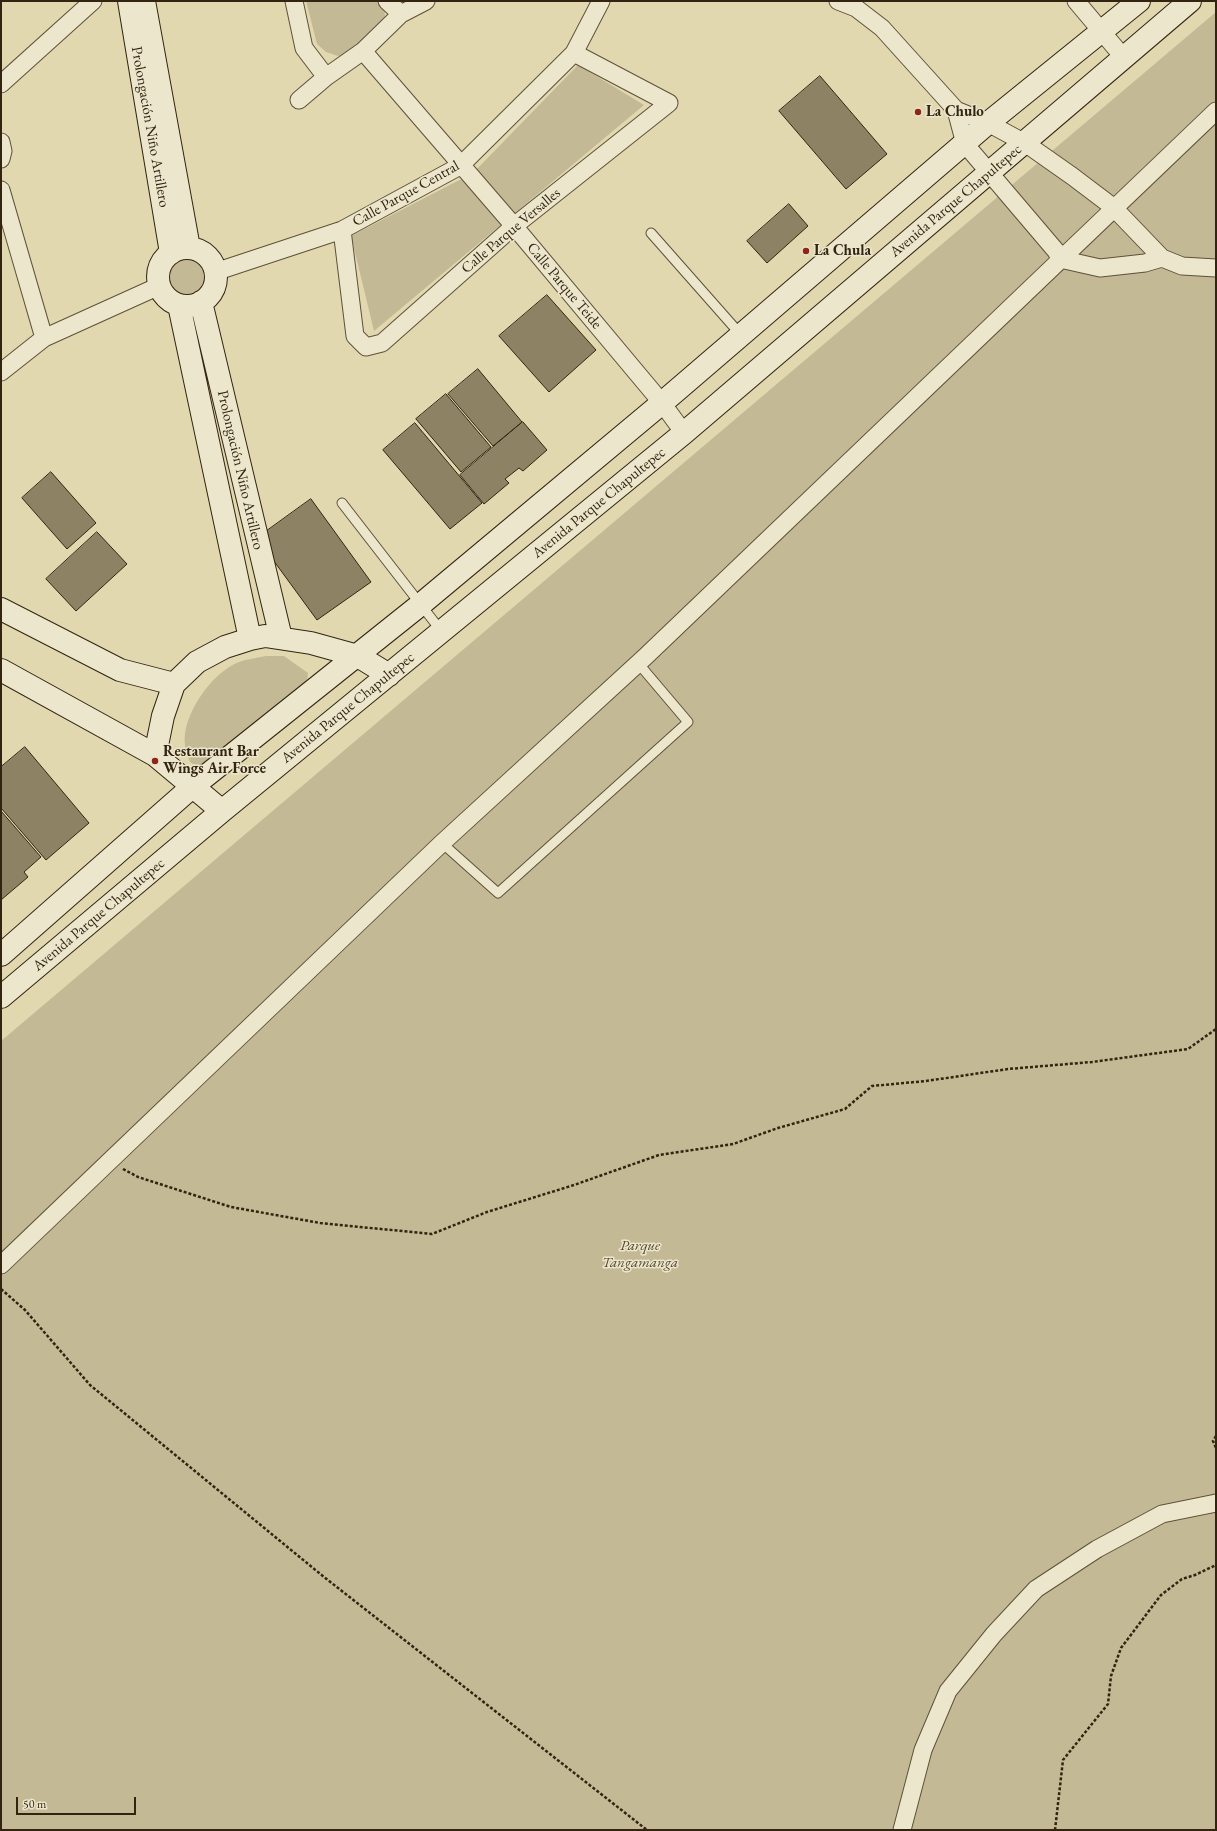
<!DOCTYPE html>
<meta charset="utf-8">
<style>
body{margin:0}
#map{position:relative;width:1217px;height:1831px;overflow:hidden;background:#e2d8b0;font-family:"EB Garamond",serif}
canvas{display:block}
.frame{position:absolute;inset:0;border:2px solid #322411;pointer-events:none}
.scale{position:absolute;left:16px;top:1797px;width:120px;height:18px;box-sizing:border-box;border:2px solid #322411;border-top:0;padding-left:5px;font-size:12px;line-height:14px;white-space:nowrap;color:#322411;-webkit-text-stroke:3px #ece6cc;paint-order:stroke}
</style>
<div id="map">
<canvas width="1217" height="1831"></canvas>
<div class="frame"></div>
<div class="scale">50 m</div>
</div>
<script>
const g = document.querySelector('canvas').getContext('2d');
g.lineJoin = 'round';
function fill(path, color) { g.fillStyle = color; g.fill(path, 'evenodd'); }
function trace(path, color, width, dash) { g.strokeStyle = color; g.lineWidth = width; g.lineCap = dash ? 'butt' : 'round'; g.setLineDash(dash || []); g.stroke(path); }
function drawText(font, color, halo, rows, align = 'center') {
  g.font = font + ' "EB Garamond",serif'; g.lineWidth = 3; g.setLineDash([]); g.textBaseline = 'middle'; g.strokeStyle = halo; g.fillStyle = color; for (const [text, x, y, turn = 0] of rows) {
    g.save(); g.translate(x, y); g.rotate((+turn || 0) * Math.PI / 180); g.textAlign = isNaN(turn) ? turn : align; if (halo) g.strokeText(text, 0, 0); g.fillText(text, 0, 0); g.restore();
  }
}
fill(new Path2D(`
 M306,1H381L385,14L384,26L350,55L338,56L326,52L317,44Z
 M1216,12V1830H1V1041Z
 M578,65L644,105L374,331L351,236L473,173Z
 M198,251C229,271 213,314 179,303C171,301 166,298 162,291C156,280 158,270 164,259Z
 M266,656H284L308,673L307,682L202,770L190,762C188,757 185,750 185,745C181,716 212,672 239,662C247,659 257,658 266,656Z`), '#c4b995');
const building = new Path2D(`
 M820,76L887,154L846,189L779,111Z
 M789,204L808,226L767,263L747,241Z
 M547,295L596,350L549,392L499,336Z
 M478,369L522,422L493,446L448,394Z
 M446,394L491,447L461,472L416,419Z
 M523,422L547,450L523,471L519,468L505,479L509,483L484,504L460,475Z
 M415,423L482,503L450,529L383,450Z
 M51,472L96,523L67,549L22,498Z
 M311,499L371,582L317,620L257,538Z
 M97,532L127,564L76,611L46,579Z
 M25,747L89,823L46,860L1,808V767Z
 M1,811L41,857L24,872L28,877L1,900Z`);
fill(building, '#8e8264');
trace(building, '#322411', 1);
const lane = new Path2D(`
 M651,233L741,335
 M342,503L442,632
 M442,843L498,893L688,722L638,663`);
const street = new Path2D(`
 M294,1L304,48L326,77
 M387,1L401,14
 M838,1L856,8L882,28L956,110L988,123L1025,143L1072,176L1113,207L1162,258L1182,266L1216,268
 M1076,1L1124,58
 M363,51L514,226L662,403L684,433
 M1,84L93,1
 M299,100L326,77L363,51L401,14L426,1
 M956,110L965,144L1056,251L1060,259L1100,268L1145,263L1162,258
 M1,142L3,151L1,159
 M1,190L44,338
 M342,230L355,336L366,347L382,343L514,226L669,103L574,53
 M215,272L342,230L460,166L574,53L601,1
 M1,372L44,338L159,286
 M1,1265L442,843L645,657L1216,111
 M902,1830L923,1750L948,1691L994,1634L1036,1589L1097,1549L1162,1514L1216,1503`);
const secondary = new Path2D(`
 M129,1L171,253
 M144,1L189,248
 M158 277a29 29 0 1 1 58 0a29 29 0 1 1-58 0Z
 M201,302L281,638
 M179,305L250,639
 M1,609L120,670L174,684
 M1,670L155,755L222,811
 M155,755L163,716L174,684L197,662L225,647L250,639L265,636L311,643L358,656L389,675
 M1,955L192,787L420,605L662,403L988,123L1139,1
 M1,997L222,811L684,433L1190,1`);
trace(lane, '#5e5139', 11);
trace(street, '#5e5139', 19);
trace(secondary, '#322411', 24);
trace(new Path2D(`
 M123,1169L138,1177L231,1207L320,1223L432,1234L487,1212L574,1185L659,1155L733,1144L778,1128L845,1109L872,1086L926,1081L1008,1069L1092,1062L1188,1049L1216,1029
 M1,1289L25,1310L90,1385L324,1577L647,1830
 M1216,1436L1213,1441L1216,1448
 M1055,1830L1063,1760L1108,1704L1111,1676L1121,1648L1161,1595L1182,1579L1195,1575L1216,1565`), '#322411', 2.5, [3, 2]);
trace(lane, '#ece6cc', 9);
trace(street, '#ece6cc', 17);
trace(secondary, '#ece6cc', 22);
for (const [x, y, r, color] of [
 [918,112,4,"#8f2418"],
 [806,251,4,"#8f2418"],
 [155,761,4,"#8f2418"]
]) { const dot = new Path2D(); dot.arc(x, y, r, 0, 2 * Math.PI); g.fillStyle = color; g.fill(dot); trace(dot, '#ece6cc', 1.5); }
drawText('bold 15px', '#322411', '#ece6cc', [
 ["La Chulo",926,112],
 ["La Chula",814,251],
 ["Restaurant Bar",163,752],
 ["Wings Air Force",163,769]
], 'left');
drawText('15px', '#322411', '#ece6cc', [
 ["Prolongación Niño Artillero",150,127,80],
 ["Calle Parque Central",406,194,-29],
 ["Avenida Parque Chapultepec",956,201,-40],
 ["Calle Parque Versalles",511,231,-40],
 ["Calle Parque Teide",564,286,50],
 ["Prolongación Niño Artillero",240,470,77],
 ["Avenida Parque Chapultepec",599,503,-39],
 ["Avenida Parque Chapultepec",348,708,-39],
 ["Avenida Parque Chapultepec",99,915,-40]
]);
drawText('italic 15px', '#564932', '#ece6cc', [
 ["Parque",640,1246],
 ["Tangamanga",640,1263]
]);
</script>
